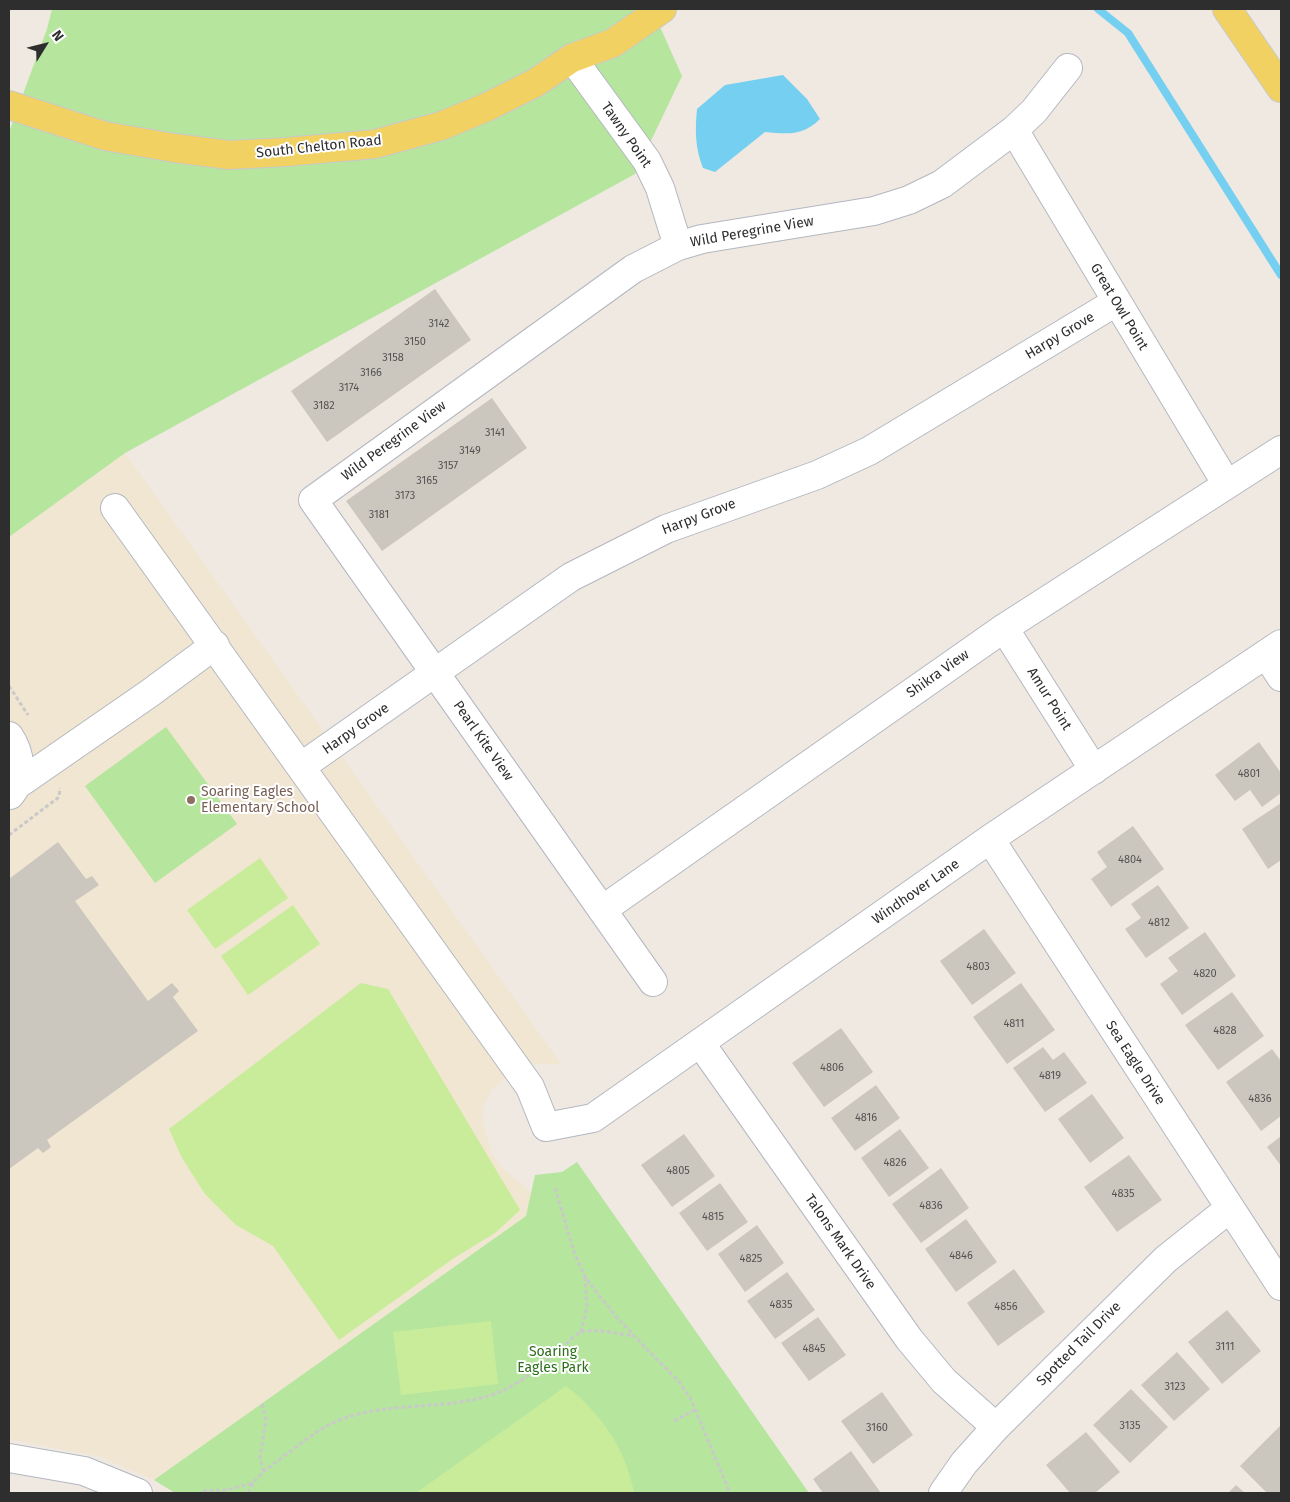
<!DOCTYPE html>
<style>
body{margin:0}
#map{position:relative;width:1290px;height:1502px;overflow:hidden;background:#efe9e1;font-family:"Fira Sans",sans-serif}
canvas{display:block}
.frame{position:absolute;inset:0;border:10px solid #2e2e2e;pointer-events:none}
.north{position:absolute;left:20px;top:20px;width:50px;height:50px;-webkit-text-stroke:4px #fff;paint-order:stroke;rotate:54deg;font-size:14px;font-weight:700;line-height:20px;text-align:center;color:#2e2e2e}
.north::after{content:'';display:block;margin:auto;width:18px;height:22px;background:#2e2e2e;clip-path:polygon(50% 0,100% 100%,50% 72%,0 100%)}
</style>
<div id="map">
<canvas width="1290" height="1502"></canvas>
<div class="frame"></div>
<div class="north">N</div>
</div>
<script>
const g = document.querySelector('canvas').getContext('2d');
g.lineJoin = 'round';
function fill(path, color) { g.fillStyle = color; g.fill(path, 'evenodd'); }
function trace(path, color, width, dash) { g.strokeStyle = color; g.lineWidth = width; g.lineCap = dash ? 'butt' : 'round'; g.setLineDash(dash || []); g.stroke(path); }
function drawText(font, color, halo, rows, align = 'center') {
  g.font = font + ' "Fira Sans",sans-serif'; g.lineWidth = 4; g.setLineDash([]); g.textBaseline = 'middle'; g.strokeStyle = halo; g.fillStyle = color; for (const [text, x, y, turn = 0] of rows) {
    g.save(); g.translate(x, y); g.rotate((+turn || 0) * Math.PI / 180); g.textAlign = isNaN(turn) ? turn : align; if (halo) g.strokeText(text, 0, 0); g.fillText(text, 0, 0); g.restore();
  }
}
fill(new Path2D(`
 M125,453L561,1064H523L493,1088L484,1105L482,1118L491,1152L500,1166L532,1193L526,1216L154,1480L101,1457L9,1439V537Z`), '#f0e6d1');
fill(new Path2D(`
 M52,9H652L682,76L635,174L125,453L9,537V132L47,29Z
 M166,727L237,824L155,883L85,786Z
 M577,1162L809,1493H175L154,1480L526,1216L535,1175L562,1172Z`), '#b6e59e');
fill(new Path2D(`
 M260,858L288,898L215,949L187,910Z
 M293,905L320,944L248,995L221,956Z
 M361,983L388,989L520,1210L495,1233L454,1258L339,1340L273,1246L236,1225L205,1194L182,1158L169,1129Z
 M491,1321L498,1384L401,1395L393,1332Z
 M566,1386C601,1413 626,1449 634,1493H416Z`), '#c9ec9a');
fill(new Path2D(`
 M783,75L807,99L820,119C803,136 788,134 765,132L715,172L703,168C695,148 695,130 697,109L725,85Z`), '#75cff0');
trace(new Path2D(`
 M1098,9L1128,33L1281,275`), '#75cff0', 8);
fill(new Path2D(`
 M435,289L471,340L327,442L291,391Z
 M492,398L527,448L382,551L346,501Z
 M1259,742L1281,773V793L1262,807L1250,790L1235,801L1215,775Z
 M1281,803V860L1268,869L1242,829Z
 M1133,826L1164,869L1111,907L1091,879L1107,867L1097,852Z
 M58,842L86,879L92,876L99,885L75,901L148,1001L172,983L179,991L173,997L198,1031L47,1140L51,1147L43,1153L38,1148L9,1169V879Z
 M1158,885L1189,928L1146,958L1125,929L1141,918L1131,904Z
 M984,929L1016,973L972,1005L940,961Z
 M1205,932L1236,976L1182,1015L1160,984L1178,971L1168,958Z
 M1021,983L1055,1030L1007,1064L973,1017Z
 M1232,992L1264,1036L1218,1070L1185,1025Z
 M841,1028L873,1072L824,1107L792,1063Z
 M1043,1047L1053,1060L1064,1052L1087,1083L1045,1112L1013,1068Z
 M1272,1049L1281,1061V1116L1261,1131L1226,1082Z
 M876,1085L900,1118L855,1151L831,1118Z
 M1092,1094L1124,1138L1090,1163L1058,1119Z
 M900,1129L929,1168L889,1197L861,1158Z
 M684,1134L715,1176L672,1207L641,1165Z
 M1281,1136V1166L1267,1147Z
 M1129,1155L1162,1200L1117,1232L1084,1187Z
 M941,1168L969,1208L921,1243L892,1204Z
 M720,1183L748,1222L707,1251L679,1213Z
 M966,1219L997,1262L956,1292L925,1249Z
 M757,1225L784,1263L745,1292L718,1254Z
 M1014,1269L1045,1312L998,1346L967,1303Z
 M787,1272L815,1310L775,1339L747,1301Z
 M1227,1310L1261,1351L1222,1384L1188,1342Z
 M818,1317L846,1355L809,1381L781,1343Z
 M1177,1352L1210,1389L1174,1421L1141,1385Z
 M1131,1389L1168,1427L1130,1463L1093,1425Z
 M882,1392L913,1435L873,1464L841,1421Z
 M1280,1426L1281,1493H1267L1240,1466Z
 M1086,1432L1120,1472L1095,1493H1070L1046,1465Z
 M851,1451L881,1493H823L813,1479Z
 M1236,1485L1245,1493H1228Z`), '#cbc7bf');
const minor = new Path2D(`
 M572,58L647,161L660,188L678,246
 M1014,130L1226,483
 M115,508L530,1087L546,1127L593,1118L990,839L1281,644
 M1004,628L1094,770
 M1266,654L1281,677
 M9,736C20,752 25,778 10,795
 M302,766L571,577L666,529L817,475L869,451L1116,302
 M14,787L150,693L215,645
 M990,839L1281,1286
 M602,910L1004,628L1281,450
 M653,982L313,500L633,269L678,246L702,239L874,211L909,200L942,184L1014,130L1034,111L1068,68
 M701,1044L909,1339L944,1381L996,1427
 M9,1458L84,1471L138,1493
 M943,1493L964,1463L996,1427L1166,1259L1230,1208`);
const major = new Path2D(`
 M1227,9L1281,88
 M9,105L105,136L174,148L229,155L286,152L375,144L441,126L487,107L535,83L572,58L613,43L662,9`);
trace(minor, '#b4b7c1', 30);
trace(major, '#c9c9c9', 30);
trace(new Path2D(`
 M9,686L28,715
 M9,835L59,797L60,788
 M555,1188L574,1252L585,1277L617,1318L678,1381L690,1397L730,1493
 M581,1332L587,1307L585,1278
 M262,1404L266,1420L260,1458L264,1472
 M674,1421L695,1410
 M203,1491L227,1490L252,1483
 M248,1493C255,1476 270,1467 284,1456C301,1444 316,1430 335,1422C386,1399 449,1413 502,1391C525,1381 545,1361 564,1346C568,1342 576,1334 581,1332C595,1328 620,1334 634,1336`), '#c9c9c9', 3, [4, 2.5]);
trace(minor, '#fff', 28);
trace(major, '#f2d163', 28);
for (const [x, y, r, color] of [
 [191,800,5,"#8d6e63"]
]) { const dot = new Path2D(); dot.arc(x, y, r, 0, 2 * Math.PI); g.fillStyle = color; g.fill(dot); trace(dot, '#fff', 2); }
drawText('11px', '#555452', null, [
 ["3142",439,324],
 ["3150",415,342],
 ["3158",393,358],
 ["3166",371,373],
 ["3174",349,388],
 ["3182",324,406],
 ["3141",495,433],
 ["3149",470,451],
 ["3157",448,466],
 ["3165",427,481],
 ["3173",405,496],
 ["3181",379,515],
 ["4801",1249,774],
 ["4804",1130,860],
 ["4812",1159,923],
 ["4803",978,967],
 ["4820",1205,974],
 ["4811",1014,1024],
 ["4828",1225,1031],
 ["4806",832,1068],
 ["4819",1050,1076],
 ["4836",1260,1099],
 ["4816",866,1118],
 ["4826",895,1163],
 ["4805",678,1171],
 ["4835",1123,1194],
 ["4836",931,1206],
 ["4815",713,1217],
 ["4846",961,1256],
 ["4825",751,1259],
 ["4835",781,1305],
 ["4856",1006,1307],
 ["3111",1225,1347],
 ["4845",814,1349],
 ["3123",1175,1387],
 ["3135",1130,1426],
 ["3160",877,1428]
]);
drawText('14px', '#2e2e2e', '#fff', [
 ["Tawny Point",626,135,55],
 ["South Chelton Road",319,147,-6],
 ["Wild Peregrine View",752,232,-10],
 ["Great Owl Point",1119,307,59],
 ["Harpy Grove",1060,336,-31],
 ["Wild Peregrine View",394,441,-36],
 ["Harpy Grove",699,517,-21],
 ["Shikra View",938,674,-35],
 ["Amur Point",1049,699,58],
 ["Harpy Grove",356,729,-35],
 ["Pearl Kite View",483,741,55],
 ["Windhover Lane",916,892,-35],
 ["Sea Eagle Drive",1135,1063,57],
 ["Talons Mark Drive",840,1242,55],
 ["Spotted Tail Drive",1079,1344,-45]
]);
drawText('14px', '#785e54', '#fff', [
 ["Soaring Eagles",201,792],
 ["Elementary School",201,808]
], 'left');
drawText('14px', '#2c6e1b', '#fff', [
 ["Soaring",553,1352],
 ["Eagles Park",553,1368]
]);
</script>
